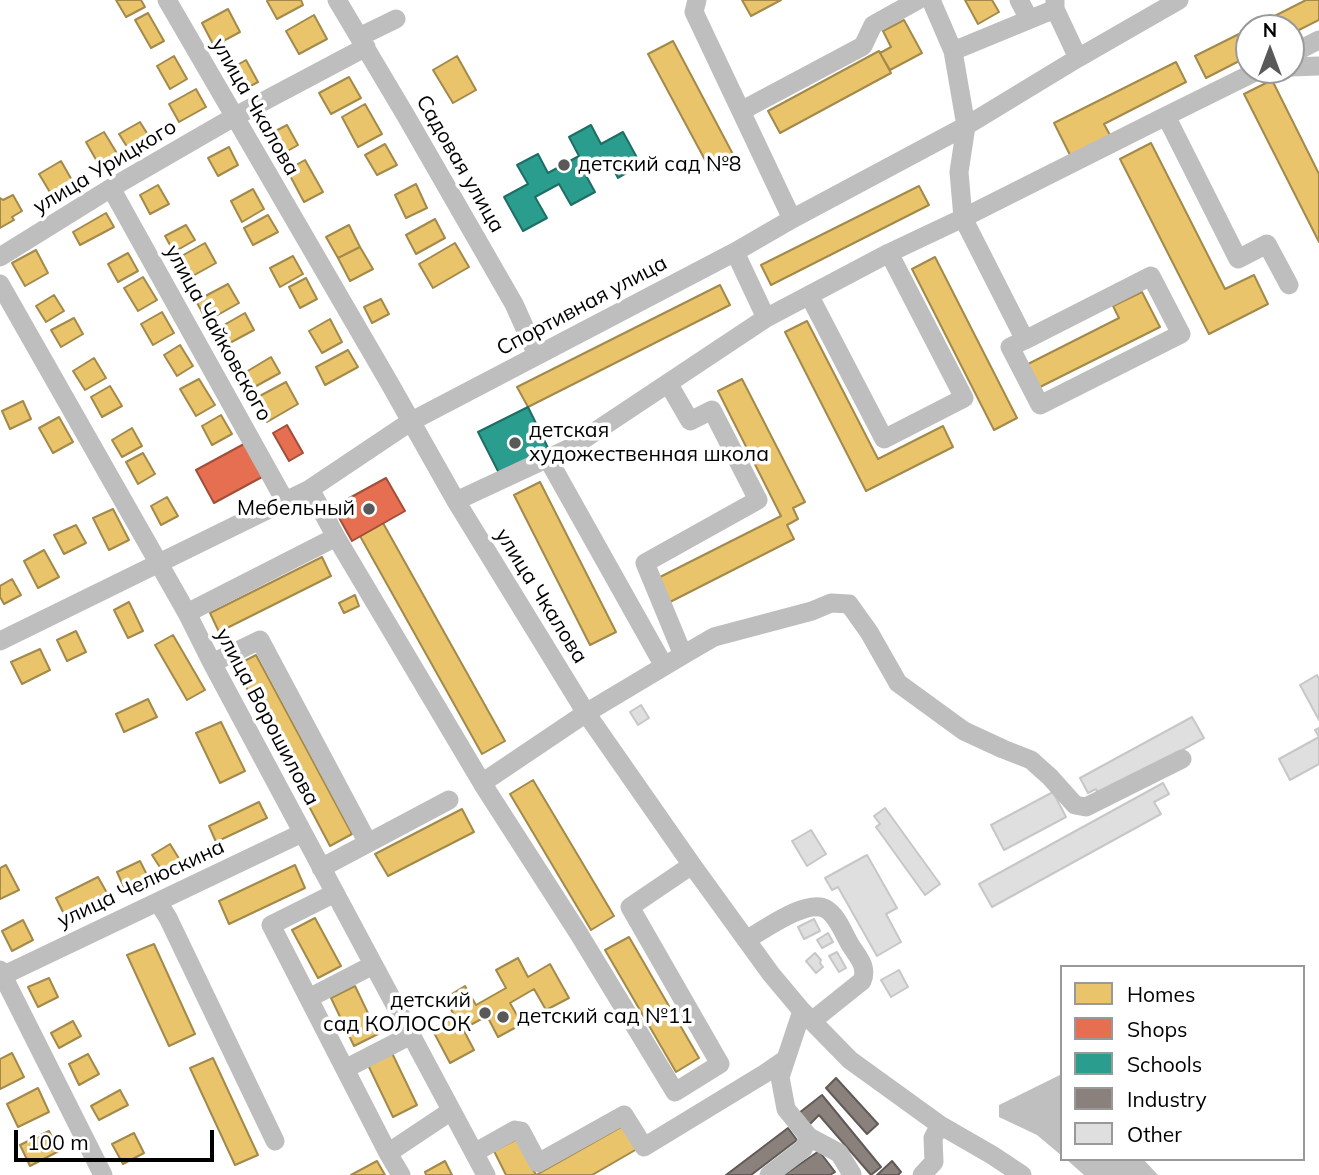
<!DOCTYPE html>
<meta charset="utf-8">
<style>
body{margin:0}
#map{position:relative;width:1319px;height:1175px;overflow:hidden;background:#fff;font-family:Mulish,sans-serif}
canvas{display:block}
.legend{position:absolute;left:1060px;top:965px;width:245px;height:196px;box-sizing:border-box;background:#fff;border:2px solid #999;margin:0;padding:9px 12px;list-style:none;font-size:21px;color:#000}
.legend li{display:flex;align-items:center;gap:14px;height:35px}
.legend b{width:35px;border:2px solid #999}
.north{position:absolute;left:1235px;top:14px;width:70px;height:70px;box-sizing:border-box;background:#fff;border:2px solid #999;border-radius:50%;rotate:0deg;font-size:19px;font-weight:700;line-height:28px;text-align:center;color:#000}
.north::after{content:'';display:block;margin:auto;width:24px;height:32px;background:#595959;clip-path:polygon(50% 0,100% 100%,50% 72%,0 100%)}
.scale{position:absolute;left:14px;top:1130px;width:200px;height:32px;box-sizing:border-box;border:4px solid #000;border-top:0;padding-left:9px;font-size:21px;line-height:24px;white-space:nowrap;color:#000;-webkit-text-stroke:5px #fff;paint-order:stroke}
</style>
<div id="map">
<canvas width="1319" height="1175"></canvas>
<ul class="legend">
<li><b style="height:19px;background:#e9c46a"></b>Homes</li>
<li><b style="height:19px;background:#e76f51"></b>Shops</li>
<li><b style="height:19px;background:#2a9d8f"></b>Schools</li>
<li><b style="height:19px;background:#8a817c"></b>Industry</li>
<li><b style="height:19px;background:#dfdfdf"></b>Other</li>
</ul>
<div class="north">N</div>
<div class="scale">100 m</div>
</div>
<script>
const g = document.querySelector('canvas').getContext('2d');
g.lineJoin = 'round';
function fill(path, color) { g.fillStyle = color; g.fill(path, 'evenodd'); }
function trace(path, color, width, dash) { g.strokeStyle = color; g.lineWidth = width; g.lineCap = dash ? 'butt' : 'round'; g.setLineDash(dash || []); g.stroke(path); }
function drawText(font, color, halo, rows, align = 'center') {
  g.font = font + ' Mulish,sans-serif'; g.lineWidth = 7; g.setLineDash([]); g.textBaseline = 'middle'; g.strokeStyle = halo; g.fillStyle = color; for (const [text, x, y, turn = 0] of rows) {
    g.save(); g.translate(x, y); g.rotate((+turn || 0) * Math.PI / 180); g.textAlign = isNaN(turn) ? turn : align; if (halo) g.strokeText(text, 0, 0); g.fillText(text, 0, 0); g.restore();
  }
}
fill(new Path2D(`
 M1062,1074V1156L1037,1135L999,1117V1105Z
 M1066,1159H1143L1158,1175H1084Z`), '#bfbfbf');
const homes = new Path2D(`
 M116,0H141L145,7L126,17Z
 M269,0H301L303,5L277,19L267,1Z
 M742,0H781L751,16Z
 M965,0H992L999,12L978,24Z
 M1306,0H1319V20L1291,34V28H1251Z
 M228,9L240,32L214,46L202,23Z
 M148,13L164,41L151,48L135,20Z
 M314,15L327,39L299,54L286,31Z
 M904,20L922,53L890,70L880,53L891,47L883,31Z
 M1249,29V56L1206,78L1195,56Z
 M673,41L736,160L711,171L648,54Z
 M879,51L891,73L780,133L768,111Z
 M174,56L187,79L170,89L157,66Z
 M457,56L476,90L453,103L433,70Z
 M246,60L258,82L239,92L227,71Z
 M1176,62L1186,82L1104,124L1111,137L1071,157L1054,123Z
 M349,77L361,98L331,114L319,93Z
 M1272,80L1319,174V242L1244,94Z
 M196,89L206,107L179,122L169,104Z
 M365,104L382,134L358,147L342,117Z
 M140,122L150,138L129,150L119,134Z
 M287,125L298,145L277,157L266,136Z
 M104,132L118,155L99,165L86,142Z
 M1151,143L1225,289L1254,275L1268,304L1209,334L1120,159Z
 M385,144L397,165L377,175L365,155Z
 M229,147L238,165L218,176L208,158Z
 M305,160L323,192L304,202L287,170Z
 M61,161L73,182L51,194L39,174Z
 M416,184L427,208L406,218L395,195Z
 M158,185L169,204L150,214L140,195Z
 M919,186L929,205L771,285L761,265Z
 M253,189L264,209L242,222L231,201Z
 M13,195L22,211L12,217L14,220L0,228V198L3,200Z
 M106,213L114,227L80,245L73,232Z
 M268,215L278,232L253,245L244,228Z
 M435,219L445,238L416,254L406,235Z
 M186,225L195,240L174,252L165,236Z
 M349,225L360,247L338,258L326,237Z
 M205,243L216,263L189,278L178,258Z
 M455,243L469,267L433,288L419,264Z
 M360,247L373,269L350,281L338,258Z
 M36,250L48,273L25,286L12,263Z
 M128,253L138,271L118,282L108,264Z
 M293,256L303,274L280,287L270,268Z
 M935,257L1017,418L994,430L912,269Z
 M143,277L157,300L138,311L124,288Z
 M306,278L317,299L300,308L289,287Z
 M228,284L239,303L207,321L196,301Z
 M720,285L730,305L528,407L517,387Z
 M1142,292L1160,327L1038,388L1026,365L1119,318L1113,306Z
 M54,295L64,311L46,322L36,306Z
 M381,299L389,314L372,323L364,307Z
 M162,312L174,333L153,345L141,324Z
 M245,313L254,330L226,345L217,329Z
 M74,318L83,334L61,347L51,330Z
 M330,319L342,342L322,353L309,331Z
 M807,321L878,459L943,426L953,447L866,491L785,332Z
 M180,345L193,366L177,376L164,355Z
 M348,350L358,367L325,385L316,367Z
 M271,357L280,373L249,390L241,375Z
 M94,358L106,378L85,390L73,371Z
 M199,379L215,405L196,416L180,389Z
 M742,379L805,502L793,508L798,519L787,525L794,539L670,602L658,578L781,516L718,391Z
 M286,382L298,404L267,422L254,399Z
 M110,386L122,406L102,417L91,397Z
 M23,401L31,419L10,429L2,411Z
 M221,415L232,434L212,445L202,426Z
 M59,417L73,442L53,453L39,428Z
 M132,428L142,446L122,457L112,440Z
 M143,453L155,474L138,484L126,462Z
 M540,482L616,632L590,645L514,495Z
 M167,497L178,516L161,525L151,506Z
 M113,509L129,540L109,550L93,518Z
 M383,523L505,741L482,754L360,536Z
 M76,525L86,543L64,554L54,535Z
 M44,550L59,577L38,588L24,561Z
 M322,557L331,576L219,632L210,613Z
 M12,579L21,595L4,604L0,597V586Z
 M355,595L359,606L344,613L339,603Z
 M129,602L143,631L128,638L114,610Z
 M76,631L86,652L67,661L57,640Z
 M173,635L205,690L187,700L155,645Z
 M40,649L50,670L22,684L11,662Z
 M256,655L352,834L330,846L235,666Z
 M148,699L157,717L124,732L116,714Z
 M221,722L245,771L220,783L196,733Z
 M533,780L614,916L591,930L510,794Z
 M259,802L267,818L216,842L209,826Z
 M462,809L474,832L388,876L375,854Z
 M170,844L183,865L165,875L152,855Z
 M140,861L150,881L126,892L117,872Z
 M6,865L19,890L0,899V868Z
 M295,865L305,888L229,924L219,901Z
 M98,877L107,893L64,914L56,898Z
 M315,918L341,966L318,978L292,930Z
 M23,920L33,940L12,951L2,931Z
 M629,937L699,1058L676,1072L605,950Z
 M154,944L195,1034L169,1046L127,955Z
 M518,958L528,977L550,964L569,998L546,1010L534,989L510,1003L522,1024L498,1037L487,1016L463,1029L474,1050L450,1063L432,1029L455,1017L445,998L465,986L476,1005L506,988L496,970Z
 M49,978L58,997L38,1007L28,987Z
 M355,986L378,1034L354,1046L331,998Z
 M73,1021L81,1036L59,1048L51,1033Z
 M12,1053L24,1077L0,1089V1059Z
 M392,1053L417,1105L393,1117L368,1065Z
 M88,1054L99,1074L79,1085L69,1064Z
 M213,1058L258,1155L235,1165L190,1068Z
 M38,1088L49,1112L18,1127L7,1104Z
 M120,1090L128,1105L99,1120L91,1106Z
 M623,1126L637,1149L592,1175H536Z
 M49,1131L59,1151L30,1166L20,1145Z
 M134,1133L144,1153L123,1164L112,1144Z
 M517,1139L536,1175H506L494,1151Z
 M377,1161L385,1175H351Z
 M445,1161L452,1175H426L425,1172Z`);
fill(homes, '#e9c46a');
trace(homes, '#a3894a', 2);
const shops = new Path2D(`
 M287,425L303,453L289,461L273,433Z
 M244,444L262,477L214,503L196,470Z
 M386,478L405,511L352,541L333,507Z`);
fill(shops, '#e76f51');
trace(shops, '#a24e39', 2);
const schools = new Path2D(`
 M591,125L601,144L623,132L641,165L618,178L607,157L583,170L595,192L571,205L559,184L535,197L547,218L523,231L504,197L528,184L517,165L538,154L548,173L579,156L569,137Z
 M528,407L551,454L502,479L478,432Z`);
fill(schools, '#2a9d8f');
trace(schools, '#1d6e64', 2);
const industry = new Path2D(`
 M836,1078L878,1124L867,1134L826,1088Z
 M822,1095L881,1167L871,1175L819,1115L809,1125L799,1113Z
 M788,1128L797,1140L751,1175H726Z
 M819,1151L835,1172L830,1175H784Z
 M892,1161L901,1172L898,1175H877Z`);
fill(industry, '#8a817c');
trace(industry, '#615a57', 2);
const building = new Path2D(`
 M1317,675L1319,679V720L1300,685Z
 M641,705L649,718L638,725L630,712Z
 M1192,717L1204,738L1099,796L1096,789L1088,793L1080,778Z
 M1319,728V764L1290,780L1279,759L1319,737L1315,730Z
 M1163,783L1169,794L1154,802L1161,814L992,907L979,884Z
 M1053,792L1066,817L1004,850L991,825Z
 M885,808L940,884L925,895L876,827L880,824L874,816Z
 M811,830L826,854L807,866L792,841Z
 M867,855L897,908L886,914L901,942L877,956L838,887L832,890L825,878Z
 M814,919L820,931L804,939L798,927Z
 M828,933L833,942L822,948L817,940Z
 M837,952L846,968L839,972L829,956Z
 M815,953L821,960L820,963L823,967L816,973L806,961Z
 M899,970L908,987L891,997L881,980Z`);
fill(building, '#dfdfdf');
trace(building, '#c7c7c7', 2);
trace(new Path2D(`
 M167,0L390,384L456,501L586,713L692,865L771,974L802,1011L850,1060L940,1125L992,1155L1022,1175
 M337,0L406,116L514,304L537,355
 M697,0L694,12L792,219
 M1019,0L1029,19
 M1055,9L1078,58
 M359,37L396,19
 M953,51L1055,9V0
 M1291,54L1319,40
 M1291,67L1319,66
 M741,111L863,46L873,25L918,0
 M1166,116L1259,70
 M111,188L285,501
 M735,252L766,318
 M0,257L111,188L234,117L366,47
 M0,284L187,613L212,663L486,1175
 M809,295L884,439L964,398L889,253
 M1025,340L1010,347L1040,405L1181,334L1151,276L1025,340L963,218L1166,116L1238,259L1267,244L1289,285
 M548,459L664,666
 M310,489L336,537L482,783L579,934L675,1092L720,1064L630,907L692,865
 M456,501L572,447L766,318L889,253L963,218L959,172L966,126L953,51L931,0
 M187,613L336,537
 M0,641L310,489L410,422L735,252L792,219L966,126L1078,58L1179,0
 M683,655L714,637L812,611L831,603L849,604L869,632L898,683L964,731L1003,749L1031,760L1050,777L1075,805L1086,807L1182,759
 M212,663L260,640L368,843
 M482,783L586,713L683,655L645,563L758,500L712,410L690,421L668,383
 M321,868L449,800
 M335,893L271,925L388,1153L451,1111
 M158,902L168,918L275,1141
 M746,940C764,930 807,898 826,909C838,916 844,935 851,946C858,957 868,967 862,981L812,1021
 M0,970L103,1175
 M0,977L302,833
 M309,998L373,965
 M345,1069L411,1035
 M809,1137L839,1153L852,1174L850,1175
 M388,1153L401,1175
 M474,1153L515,1130L521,1131L538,1163L624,1115L644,1147L764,1074L786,1059
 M769,1175L803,1149L809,1137L786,1109L780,1077L802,1011
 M922,1175L934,1162L933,1138L940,1125`), '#bebebe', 19);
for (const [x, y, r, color] of [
 [564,165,7,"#595959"],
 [515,443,7,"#595959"],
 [369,509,7,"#595959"],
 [485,1013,7,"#595959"],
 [503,1017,7,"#595959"]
]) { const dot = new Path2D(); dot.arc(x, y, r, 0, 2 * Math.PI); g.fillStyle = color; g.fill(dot); trace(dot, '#fff', 2.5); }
drawText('21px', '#000', '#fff', [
 ["улица Чкалова",255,107,60],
 ["Садовая улица",460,164,60],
 ["улица Урицкого",105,167,-31],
 ["Спортивная улица",582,306,-28],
 ["улица Чайковского",218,333,61],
 ["улица Чкалова",541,596,58],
 ["улица Ворошилова",267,717,62],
 ["улица Челюскина",141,884,-25]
]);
drawText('21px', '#000', '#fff', [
 ["детский сад №8",578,165],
 ["детская",529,431],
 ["художественная школа",529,455],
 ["Мебельный",355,509,"right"],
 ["детский",471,1001,"right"],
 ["сад КОЛОСОК",471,1025,"right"],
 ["детский сад №11",517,1017]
], 'left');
</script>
